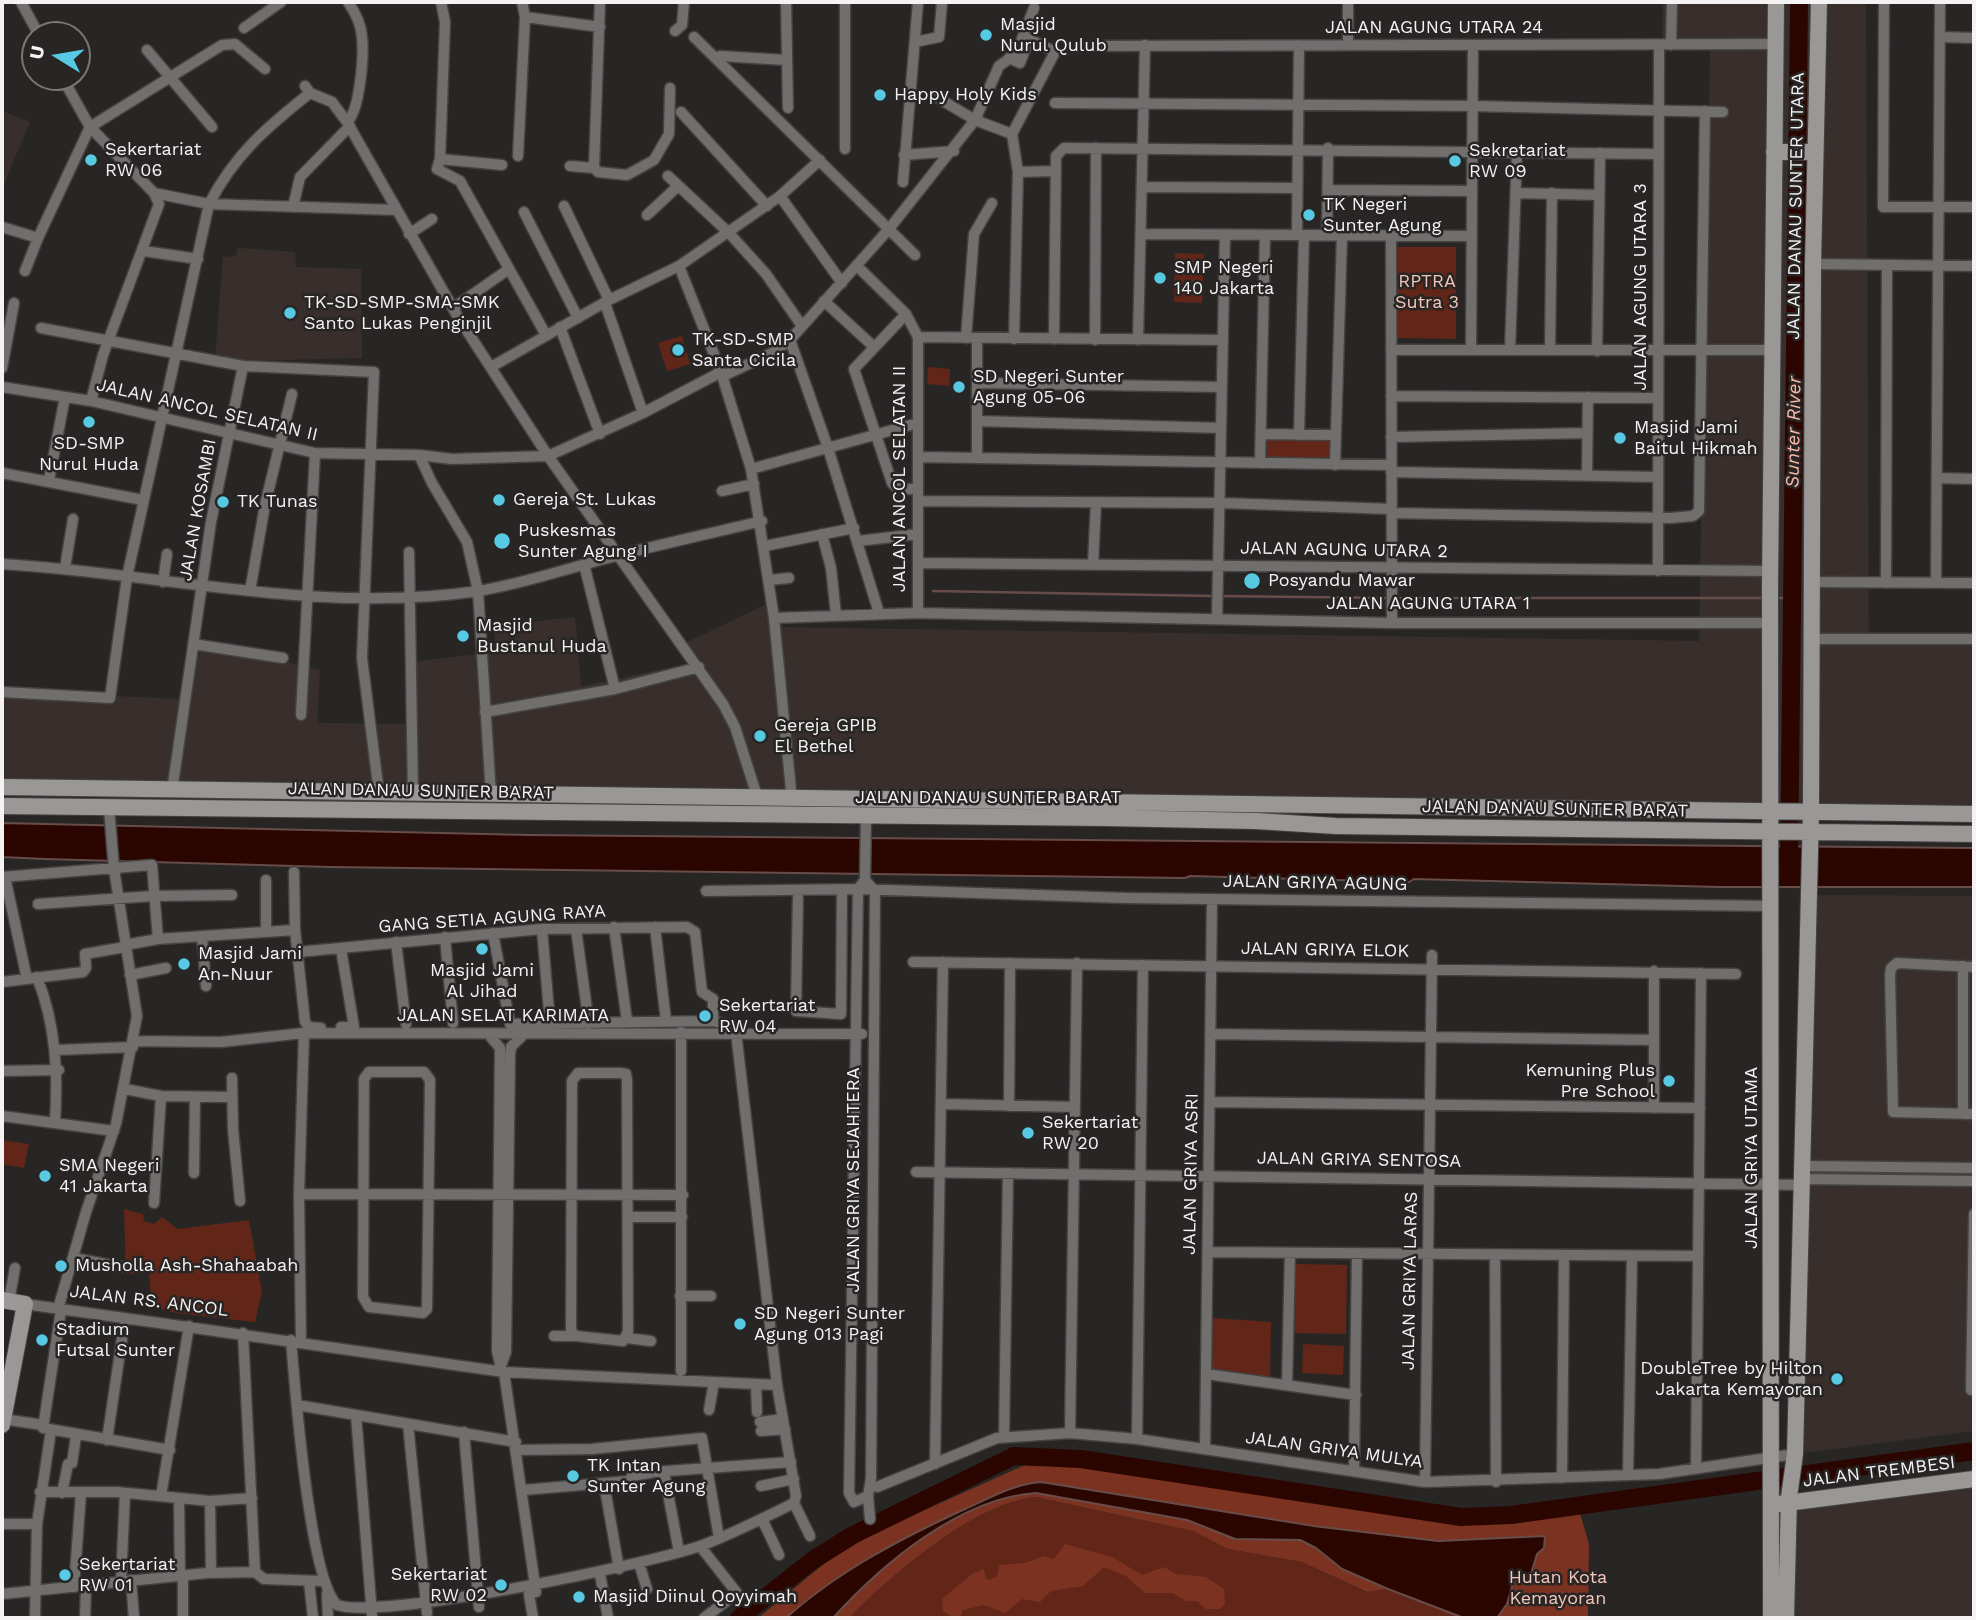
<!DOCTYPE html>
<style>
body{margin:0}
#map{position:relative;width:1976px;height:1620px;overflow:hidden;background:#282625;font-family:"Work Sans",sans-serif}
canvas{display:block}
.frame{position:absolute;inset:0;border:4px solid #f4f2f2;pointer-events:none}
.north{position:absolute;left:21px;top:21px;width:70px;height:70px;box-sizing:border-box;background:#282625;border:2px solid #7a7877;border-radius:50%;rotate:281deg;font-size:19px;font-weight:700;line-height:28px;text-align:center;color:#f4f2f2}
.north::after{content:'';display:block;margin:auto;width:24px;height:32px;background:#57c9e2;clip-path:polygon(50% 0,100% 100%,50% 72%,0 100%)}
</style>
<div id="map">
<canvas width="1976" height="1620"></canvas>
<div class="frame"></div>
<div class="north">U</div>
</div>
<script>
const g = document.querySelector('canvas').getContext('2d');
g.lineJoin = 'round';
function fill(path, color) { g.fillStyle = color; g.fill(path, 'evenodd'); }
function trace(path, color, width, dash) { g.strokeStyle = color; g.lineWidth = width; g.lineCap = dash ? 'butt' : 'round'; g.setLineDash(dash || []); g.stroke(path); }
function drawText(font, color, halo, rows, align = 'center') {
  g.font = font + ' "Work Sans",sans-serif'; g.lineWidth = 5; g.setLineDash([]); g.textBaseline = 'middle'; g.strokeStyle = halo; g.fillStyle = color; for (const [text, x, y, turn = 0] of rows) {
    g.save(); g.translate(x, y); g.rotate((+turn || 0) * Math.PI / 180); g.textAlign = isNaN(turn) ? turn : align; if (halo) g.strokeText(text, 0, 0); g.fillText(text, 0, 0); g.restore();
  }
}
fill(new Path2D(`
 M1663,2H1866L1869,643H1974V807L2,779V691L181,699L204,642L320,670L317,723L413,724L412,662L495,652L494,626L575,617L581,686L694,663L683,644L769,603L771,627L1699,641L1710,50L1662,51Z
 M2,111L30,122L2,189Z
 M238,248L295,252L296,267L361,269L362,358L240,361L215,358L223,257L236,256Z
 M1816,895L1974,896V1431L1795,1454Z
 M1974,1478V1618H1787L1789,1503Z`), '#382f2d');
fill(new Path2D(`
 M1398,247H1456V339L1397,338Z
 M1175,253L1204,254L1202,303L1174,302Z
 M682,336L690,364L667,371L658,343Z
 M928,367L950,369L949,386L927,384Z
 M1267,438H1332L1331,461L1267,460Z
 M2,1140L29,1144L24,1168L2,1164Z
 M124,1209L143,1214L144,1221L154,1224L162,1217L178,1229L249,1220L262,1292L255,1322L175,1313L152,1306L149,1273L126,1274Z
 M1296,1264L1347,1265L1346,1334L1294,1333Z
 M1212,1318L1271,1322L1270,1378L1210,1369Z
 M1303,1344L1344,1346L1343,1375L1302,1373Z
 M1036,1497L1193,1531L1228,1549L1302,1562L1366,1592L1388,1589L1464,1618H849C890,1576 977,1501 1036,1497Z`), '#612618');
fill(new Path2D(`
 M1058,1462L1454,1522L1494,1520L1579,1510L1589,1544L1588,1618H1497L1507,1604L1514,1579L1530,1576L1537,1554L1473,1540L1438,1541L1314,1526L1041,1482L1011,1488L896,1542L850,1570L786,1618H758L847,1545L1027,1464Z
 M1036,1493L1187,1520L1235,1539L1300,1540L1316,1548L1342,1569L1388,1589L1367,1592L1302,1562L1228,1549L1193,1531L1036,1497C977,1501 890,1576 849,1618H833C882,1564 960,1499 1036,1493Z
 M1065,1544L1112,1557L1142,1575L1164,1567L1176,1574L1206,1577L1224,1589L1225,1604L1220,1609H1206L1197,1601H1186L1173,1593H1145L1126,1576L1104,1567L1083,1586L1051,1591L1040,1602L1022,1599L1005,1613L984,1605L963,1610L960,1617L954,1618L943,1611L942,1599L972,1574L984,1569L986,1579L990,1580L997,1576L999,1565L1025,1563L1043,1556L1054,1559Z`), '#7c3221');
const water = new Path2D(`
 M2,823L528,835L1974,848V887H1719L1414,879L1409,882L1190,876L1185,878L330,867L45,859L2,857Z
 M1041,1482L1314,1526L1438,1541L1545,1536L1544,1548L1537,1554L1530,1577L1514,1579L1507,1604L1497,1618H1464L1388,1589L1342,1569L1316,1548L1300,1540L1235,1539L1187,1520L1036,1493C960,1498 882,1564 833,1618H786C838,1571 902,1538 965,1509C990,1498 1013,1484 1041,1482Z`);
fill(water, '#2b0601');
trace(water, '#674d49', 2);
trace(new Path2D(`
 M933,591L1213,596
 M1219,596L1388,598
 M1394,598H1766
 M1776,598H1792`), '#674d49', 2.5);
trace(new Path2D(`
 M1789,863L1799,2
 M739,1618L813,1560L853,1535L1014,1456L1081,1459L1461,1517L1511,1515L1974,1451`), '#2b0601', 18);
const street = new Path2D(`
 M21,2L39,35
 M441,2L445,22L440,159L502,165
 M600,2L594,168L598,172L627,175L654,160L669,134L670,88
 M786,2L788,108
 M845,2V149
 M1884,2L1883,207H1974
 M525,17L600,27
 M244,28L281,2
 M675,31L682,25L684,2
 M694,37L915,255
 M1940,37L1974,38
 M915,42L939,37L942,2
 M1348,45V2
 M1671,45L1672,2
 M1093,46L1775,44
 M147,50L212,127
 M720,56L786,60
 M62,77L90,127L154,193L159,204L103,355L91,401
 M310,93L332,102L347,122C360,111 364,55 362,37C361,24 355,12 348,2
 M933,95L975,120L999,66L1016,54L1034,8
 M1055,103L1472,106L1723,112
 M681,112L767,206
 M347,122L458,317L548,456L723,704L735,727L758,799
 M1012,134L1018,172L1014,339
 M904,155L954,151
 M518,156L525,17L522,2
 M440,159L437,169L460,181L546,335
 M570,166L594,168
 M1018,172L1055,171
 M668,176L729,233L766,274L802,326
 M903,182L918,2
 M1142,187L1297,188
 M1328,190L1472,191
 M154,193L209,204L397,210
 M1516,193L1599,195
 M780,196L820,160
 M564,206L609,300
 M293,207L300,177L350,126
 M524,212L578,318
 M647,215L677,187
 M2,227L38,238L90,127L222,45L235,44L265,69
 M409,234L432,219
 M1141,234L1472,236
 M1297,235L1299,45
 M1327,235L1328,148
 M1391,236L1392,623
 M144,251L198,259
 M1813,264L1974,266
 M679,266L721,372L751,469L774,618L792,800
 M857,266L906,314L918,337V613
 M25,271L38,238
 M824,301L873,346
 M605,303L643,413
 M453,308L509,269
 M906,314L854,369L892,483L898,489H918
 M560,327L600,434
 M41,328L243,366
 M918,337L1223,340
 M966,338L974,234L992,203
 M1054,339L1056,156L1064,148L1659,154
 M790,340L828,448L879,613
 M1095,340L1096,148
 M1138,340L1145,45
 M1391,350H1772
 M1471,350L1473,45
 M1510,350L1517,152
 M1550,350L1552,193
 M1597,351L1600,153
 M491,367L609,300L679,266L780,196L842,283
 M2,368L14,303
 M723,376L772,353L790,340L889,229L975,120L1012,134L1055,52L1029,39L1020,63L1009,58
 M978,383L1221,387
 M2,387L91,401L315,453L419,455L452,459L548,456L643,413L721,372
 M1391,396L1658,398
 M977,421L1221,428
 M1261,434L1336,435
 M1299,435L1304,235
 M1391,437L1587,433
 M419,455L432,483L467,542L478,591L491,795
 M919,457L1391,465
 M977,458V338
 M1260,463L1265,235
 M1335,465L1342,235
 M751,469L918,423
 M1391,472L1658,477
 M2,473L143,500
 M1587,476L1588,397
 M1937,478L1974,479
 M49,480L65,397
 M722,491L754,484
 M918,501L1222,503L1391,509
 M1391,513L1671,518L1693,516L1699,511L1705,111
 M822,534L831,568L836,615
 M858,541L918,534
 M765,546L854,528
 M409,552L413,794
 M918,563L1770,571
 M2,564C159,573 319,615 478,591C523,584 568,568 612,557C661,544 712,533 762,521
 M584,564L615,689L699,667
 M1093,565L1096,502
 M65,568L73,519
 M1658,571L1659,45
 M769,580L789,578
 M163,582L167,554
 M1811,582L1974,583
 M1886,583L1887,265
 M1936,583L1940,2
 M250,591L265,505L292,394
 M774,618L918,613L1392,623H1770
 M1217,619L1225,235
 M1811,639H1974
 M193,644L283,658
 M2,692L110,698L127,577L209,204C235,154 267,127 310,93L305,86
 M485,712L615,689
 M301,715L315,453
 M172,791L211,522L243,366L374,372L362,658L379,793
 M294,872L295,930
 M2,877L152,865L158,939
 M5,877L27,979
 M865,880L875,891L871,1478L868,1496L854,1502L849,1493L858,889Z
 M865,880L866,816
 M706,891L858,889L1126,898L1771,906
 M798,892L796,1011L841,1014L842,890
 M38,904L153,896L232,895
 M614,927L627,1021
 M655,927L666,1021
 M542,929L550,1023
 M576,929L589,1024
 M266,931V880
 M493,933L510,1024L713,1021
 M202,936L206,986
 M445,937L453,1023
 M396,942L406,1024
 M125,945L158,939L295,930L305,1022L309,1027L321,1028
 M298,952L542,929L687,927L695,932L702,992L713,999V1021L725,1024L730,1032
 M913,962L1736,974
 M1963,966V1114
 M1974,967L1897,963L1891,968L1890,975L1893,1112L1974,1114
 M1654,971V1108
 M130,975L166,968
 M37,977C56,1025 58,1072 55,1123
 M2,982L83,972L86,968L85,954L125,947
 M341,1027H354L341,949
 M681,1032V1371
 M736,1032L777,1385
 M1210,1034L1654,1040
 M490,1036L500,1048L497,1351L502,1372
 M134,1041L221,1042L304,1033L862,1034
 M56,1050L133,1047
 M2,1071L59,1070
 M369,1072H424L430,1080L427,1309L423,1313L369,1307L363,1297L364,1079Z
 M578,1073H620L626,1074L627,1080L628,1332L623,1341L576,1336L571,1331L572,1081Z
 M232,1078L233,1129L240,1201
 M125,1089L161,1096L231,1097
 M1210,1102L1700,1108
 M941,1104L1075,1107
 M1009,1106L1010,963
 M2,1116L114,1131
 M1803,1166L1974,1168
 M916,1172L1802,1185
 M194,1173L195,1097
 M1802,1179L1974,1181
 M299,1194L683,1195
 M154,1203L161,1096
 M1974,1214L1971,1390H1974
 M628,1217H682
 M1208,1252L1698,1256
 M1495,1255L1496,1482
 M73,1258L122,1267
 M680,1296H711
 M9,1301L15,1268
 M25,1304L504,1372L777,1385L796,1496L794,1503
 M58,1309L86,1212L116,1124L137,1016L114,869L109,807
 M61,1310L43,1428L170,1450
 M243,1333L255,1572
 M554,1336H576
 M627,1338L651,1341
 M291,1340C295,1387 309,1578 337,1605C379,1620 647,1565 703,1545C734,1533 764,1518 794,1503
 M301,1343L299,1194L304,1033
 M502,1363L506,1352L510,1055L511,1047L523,1035
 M504,1372L536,1592
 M1206,1374L1356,1395
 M756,1384L757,1412
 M1287,1385L1290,1253
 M297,1405L516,1442
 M709,1410L714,1382
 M356,1415L372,1615
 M3,1419L43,1425
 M760,1422L783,1419
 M408,1424L427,1613
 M761,1431L785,1429
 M464,1432L479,1607
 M1070,1433L1077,963
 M1004,1437L1008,1173
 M1137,1439L1143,965
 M107,1440L125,1319
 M1205,1449L1212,899
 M517,1450L592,1449L702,1438L719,1538
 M935,1464L943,962
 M1696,1468L1701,973
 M1354,1471L1357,1253
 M664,1472L679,1552
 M1628,1474L1632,1256
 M1562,1478L1564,1255
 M1425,1482L1432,955
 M604,1483L619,1569
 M761,1486L794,1479
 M877,1487L997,1438L1070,1433L1137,1439L1425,1482L1659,1474L1795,1454
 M523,1490L629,1481L632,1476L654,1472L791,1462
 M40,1492H117L210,1501L252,1498
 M62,1493L68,1464L72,1463L76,1436
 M161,1496L189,1326
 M868,1496L870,1519
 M179,1499L180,1575
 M210,1501L211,1573
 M794,1503L810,1536
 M762,1519L779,1555
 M2,1524H37
 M700,1546L737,1593L704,1618
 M639,1563L647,1589
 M600,1574L608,1618
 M131,1580L134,1618
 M121,1581L125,1493
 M309,1581L313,1618
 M74,1587L81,1493
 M2,1594L207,1573L255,1572L264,1579L322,1581
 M327,1594L328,1618
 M529,1594L533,1618
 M35,1618L37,1524L51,1430
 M85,1618L86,1586
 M183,1618V1575`);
const secondary = new Path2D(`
 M1774,152H1815
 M2,787L1974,814
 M2,806L1106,818L1256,821L1336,826L1974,834
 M2,1300L25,1304L2,1425
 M1779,1504L1974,1479
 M1771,1618L1770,585L1776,2
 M1786,1618L1789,1497L1795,1454L1811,812L1813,264L1819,2`);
trace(street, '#454342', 13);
trace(secondary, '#454342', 18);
trace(street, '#706f6e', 10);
trace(secondary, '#9a9897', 16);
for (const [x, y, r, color] of [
 [986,35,7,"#57c9e2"],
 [880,95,7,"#57c9e2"],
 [91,160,7,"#57c9e2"],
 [1455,161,7,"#57c9e2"],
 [1309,215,7,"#57c9e2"],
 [1160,278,7,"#57c9e2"],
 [290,313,7,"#57c9e2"],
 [678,350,7,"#57c9e2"],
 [959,387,7,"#57c9e2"],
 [89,422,7,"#57c9e2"],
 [1620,438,7,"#57c9e2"],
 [499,500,7,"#57c9e2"],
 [223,502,7,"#57c9e2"],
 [502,541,9,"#57c9e2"],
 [1252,581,9,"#57c9e2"],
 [463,636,7,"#57c9e2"],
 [760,736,7,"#57c9e2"],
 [482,949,7,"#57c9e2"],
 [184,964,7,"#57c9e2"],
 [705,1016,7,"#57c9e2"],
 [1669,1081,7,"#57c9e2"],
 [1028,1133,7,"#57c9e2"],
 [45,1176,7,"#57c9e2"],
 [61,1266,7,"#57c9e2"],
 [740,1324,7,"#57c9e2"],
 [42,1340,7,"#57c9e2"],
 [1837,1379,7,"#57c9e2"],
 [573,1476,7,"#57c9e2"],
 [65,1575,7,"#57c9e2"],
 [501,1585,7,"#57c9e2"],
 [579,1597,7,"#57c9e2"]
]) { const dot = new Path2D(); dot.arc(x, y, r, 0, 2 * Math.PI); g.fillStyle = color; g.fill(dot); trace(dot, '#282625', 2.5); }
drawText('18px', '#f4f2f2', '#282625', [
 ["Masjid",1000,25],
 ["Nurul Qulub",1000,46],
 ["Happy Holy Kids",894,95],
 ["Sekertariat",105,150],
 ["RW 06",105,171],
 ["Sekretariat",1469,151],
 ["RW 09",1469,172],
 ["TK Negeri",1323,205],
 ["Sunter Agung",1323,226],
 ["SMP Negeri",1174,268],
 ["140 Jakarta",1174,289],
 ["TK-SD-SMP-SMA-SMK",304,303],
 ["Santo Lukas Penginjil",304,324],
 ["TK-SD-SMP",692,340],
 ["Santa Cicila",692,361],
 ["SD Negeri Sunter",973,377],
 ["Agung 05-06",973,398],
 ["Masjid Jami",1634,428],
 ["Baitul Hikmah",1634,449],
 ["SD-SMP",89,444,"center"],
 ["Nurul Huda",89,465,"center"],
 ["Gereja St. Lukas",513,500],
 ["TK Tunas",237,502],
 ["Puskesmas",518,531],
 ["Sunter Agung I",518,552],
 ["Posyandu Mawar",1268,581],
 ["Masjid",477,626],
 ["Bustanul Huda",477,647],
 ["Gereja GPIB",774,726],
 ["El Bethel",774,747],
 ["Masjid Jami",198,954],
 ["An-Nuur",198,975],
 ["Masjid Jami",482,971,"center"],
 ["Al Jihad",482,992,"center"],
 ["Sekertariat",719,1006],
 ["RW 04",719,1027],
 ["Kemuning Plus",1655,1071,"right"],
 ["Pre School",1655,1092,"right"],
 ["Sekertariat",1042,1123],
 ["RW 20",1042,1144],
 ["SMA Negeri",59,1166],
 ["41 Jakarta",59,1187],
 ["Musholla Ash-Shahaabah",75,1266],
 ["SD Negeri Sunter",754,1314],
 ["Agung 013 Pagi",754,1335],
 ["Stadium",56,1330],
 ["Futsal Sunter",56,1351],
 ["DoubleTree by Hilton",1823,1369,"right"],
 ["Jakarta Kemayoran",1823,1390,"right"],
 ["TK Intan",587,1466],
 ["Sunter Agung",587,1487],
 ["Sekertariat",79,1565],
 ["RW 01",79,1586],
 ["Sekertariat",487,1575,"right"],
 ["RW 02",487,1596,"right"],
 ["Masjid Diinul Qoyyimah",593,1597]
], 'left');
drawText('18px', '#f4f2f2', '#282625', [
 ["JALAN AGUNG UTARA 24",1434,28],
 ["JALAN DANAU SUNTER UTARA",1796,206,-89],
 ["JALAN AGUNG UTARA 3",1641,287,-90],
 ["JALAN ANCOL SELATAN II",207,410,13],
 ["JALAN ANCOL SELATAN II",900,479,-90],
 ["JALAN KOSAMBI",198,510,-80],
 ["JALAN AGUNG UTARA 2",1344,550,1],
 ["JALAN AGUNG UTARA 1",1428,604],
 ["JALAN DANAU SUNTER BARAT",421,791,1],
 ["JALAN DANAU SUNTER BARAT",988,798],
 ["JALAN DANAU SUNTER BARAT",1555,809,1],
 ["JALAN GRIYA AGUNG",1315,883,1],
 ["GANG SETIA AGUNG RAYA",492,919,-4],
 ["JALAN GRIYA ELOK",1325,950,1],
 ["JALAN SELAT KARIMATA",503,1016],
 ["JALAN GRIYA UTAMA",1752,1158,-90],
 ["JALAN GRIYA SENTOSA",1359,1160,1],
 ["JALAN GRIYA ASRI",1191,1174,-89],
 ["JALAN GRIYA SEJAHTERA",854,1180,-90],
 ["JALAN GRIYA LARAS",1410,1281,-89],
 ["JALAN RS. ANCOL",149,1301,7],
 ["JALAN GRIYA MULYA",1334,1450,8],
 ["JALAN TREMBESI",1879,1472,-7]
]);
drawText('18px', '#f4c6bb', '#282625', [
 ["RPTRA",1427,282],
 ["Sutra 3",1427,303],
 ["Hutan Kota",1558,1578],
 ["Kemayoran",1558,1599]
]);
drawText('italic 19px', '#fab7a6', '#282625', [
 ["Sunter River",1794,432,-89]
]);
</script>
